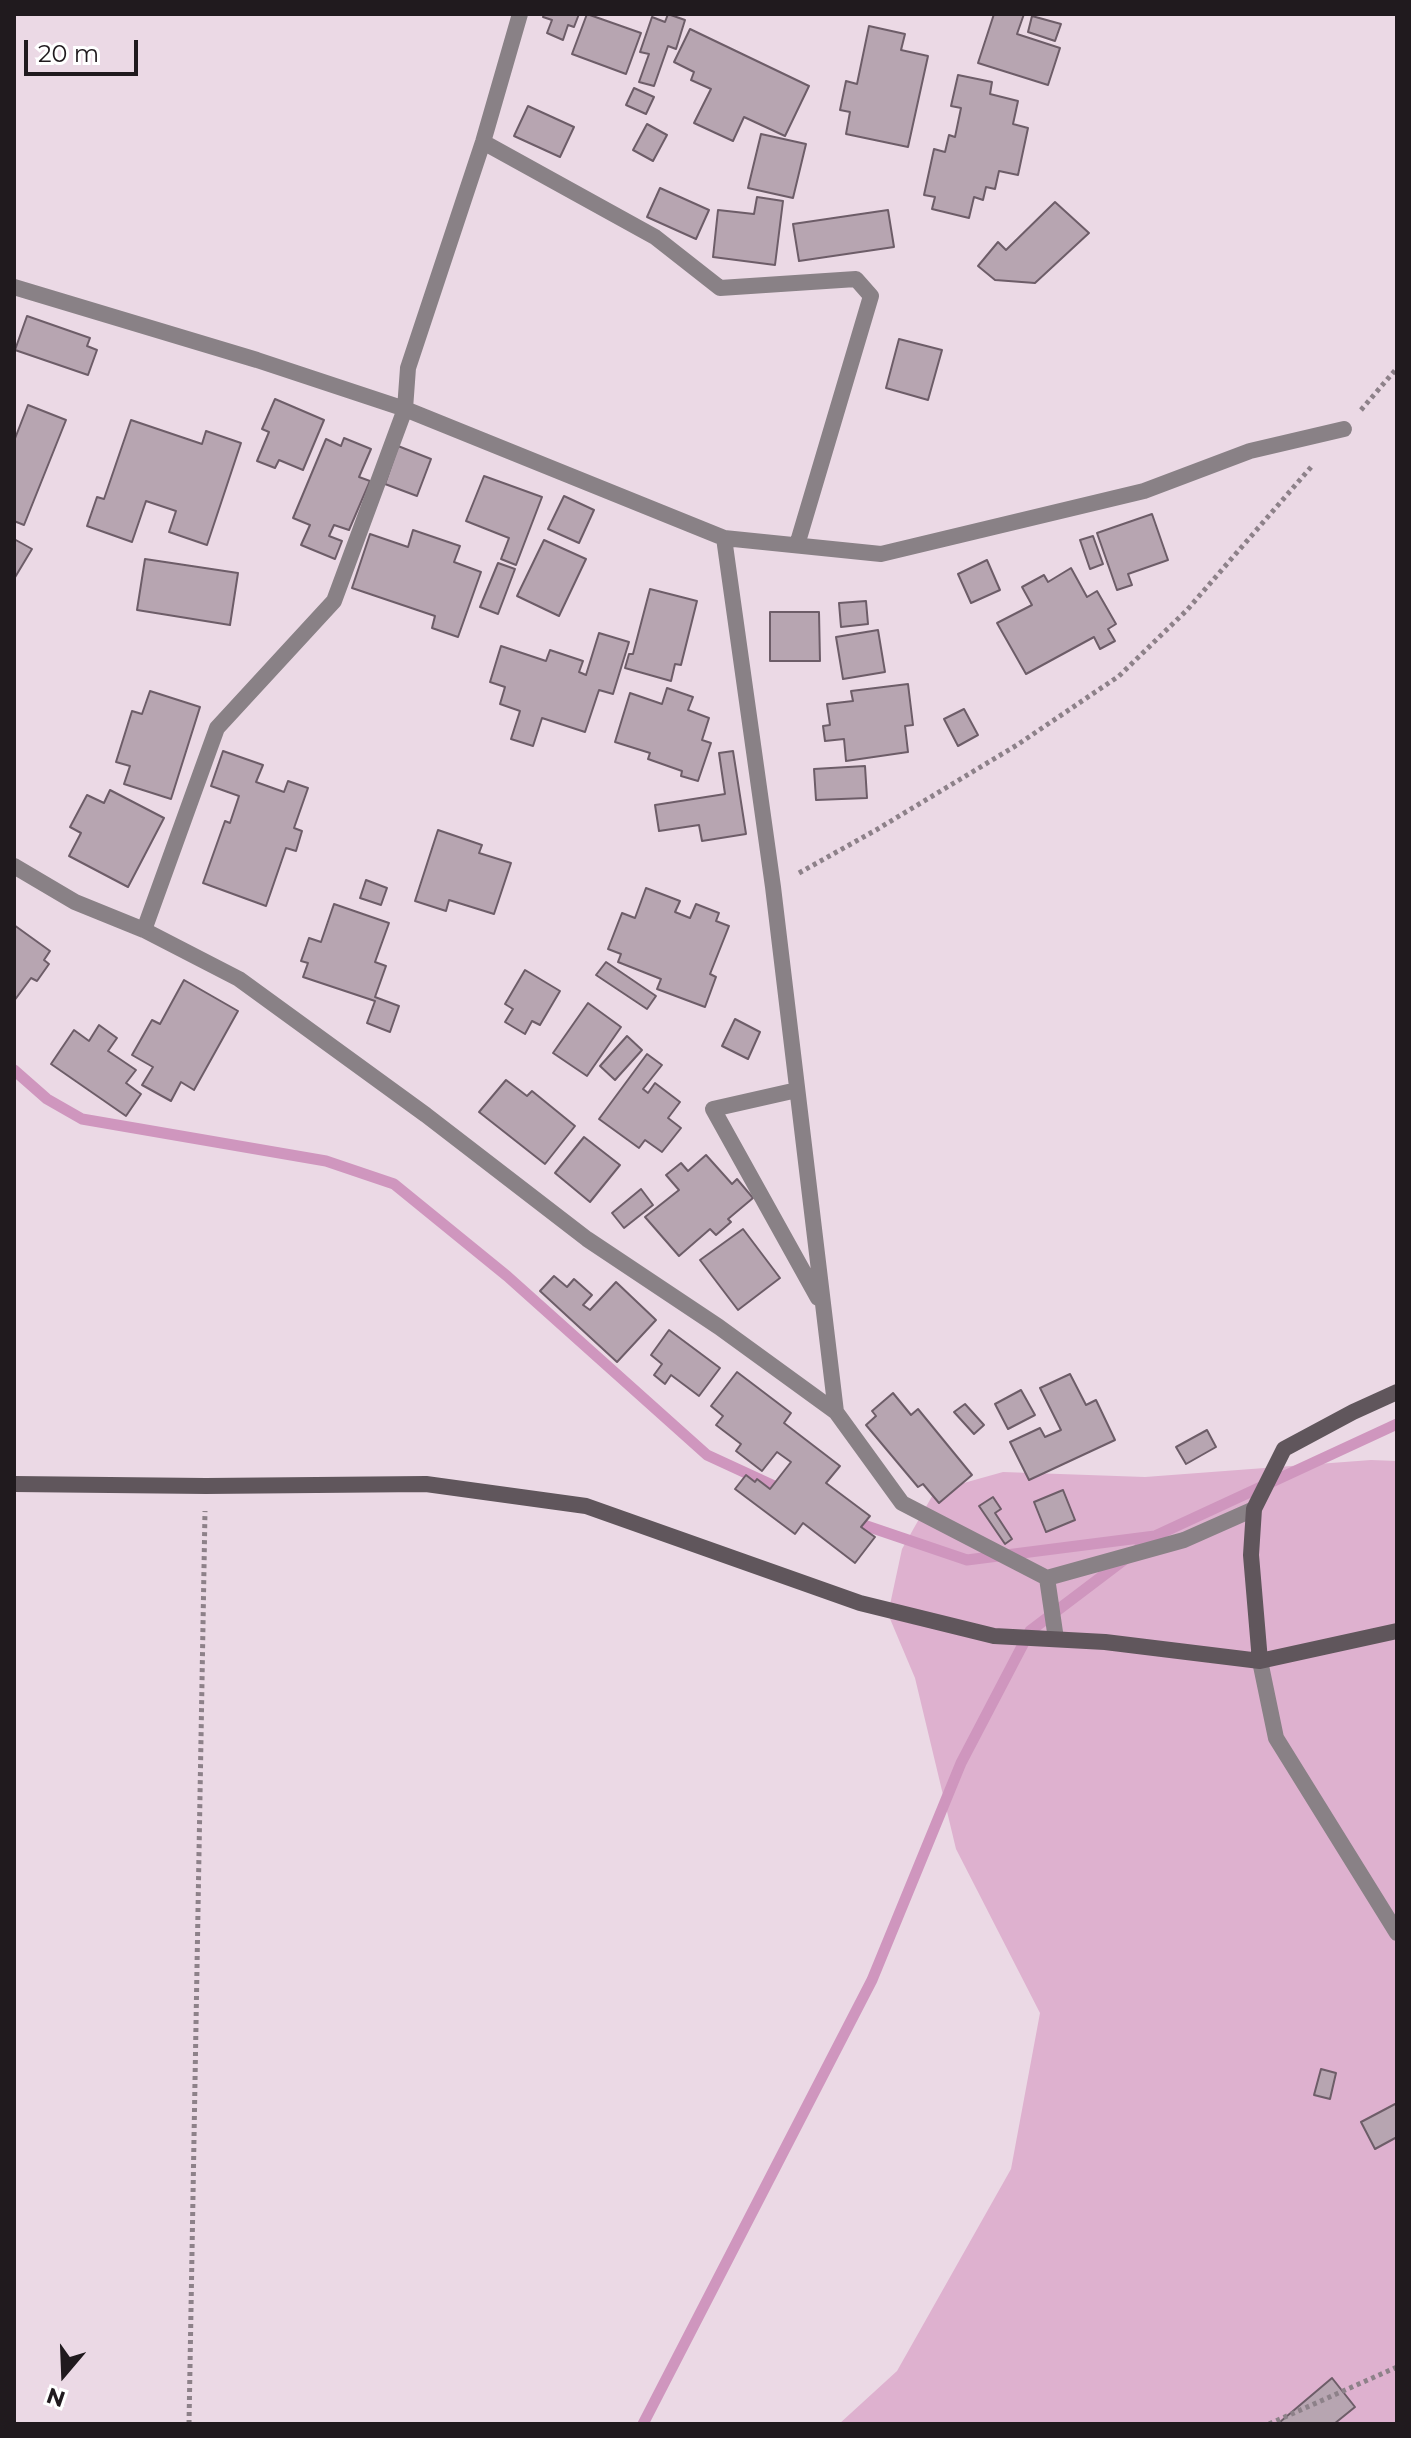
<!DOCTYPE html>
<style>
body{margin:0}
#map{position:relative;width:1411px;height:2438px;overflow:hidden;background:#ebd9e5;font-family:Montserrat,sans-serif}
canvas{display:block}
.frame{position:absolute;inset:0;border:16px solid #201a1e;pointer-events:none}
.north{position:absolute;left:24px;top:2334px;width:80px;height:80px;-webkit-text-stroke:6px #fff;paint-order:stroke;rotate:199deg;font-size:22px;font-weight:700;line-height:32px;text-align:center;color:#201a1e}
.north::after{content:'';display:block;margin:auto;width:28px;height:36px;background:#201a1e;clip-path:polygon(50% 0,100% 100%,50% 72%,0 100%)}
.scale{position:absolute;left:24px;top:40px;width:114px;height:36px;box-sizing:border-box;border:4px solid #201a1e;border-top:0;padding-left:10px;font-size:24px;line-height:28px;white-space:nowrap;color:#201a1e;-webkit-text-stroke:6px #fff;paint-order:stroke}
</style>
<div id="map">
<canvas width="1411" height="2438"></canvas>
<div class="frame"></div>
<div class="north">N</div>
<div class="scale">20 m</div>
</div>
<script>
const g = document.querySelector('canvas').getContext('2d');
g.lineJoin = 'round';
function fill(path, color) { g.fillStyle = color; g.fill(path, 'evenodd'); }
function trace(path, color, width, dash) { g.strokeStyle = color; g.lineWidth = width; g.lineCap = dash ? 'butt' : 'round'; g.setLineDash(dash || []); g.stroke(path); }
fill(new Path2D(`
 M1371,1460L1397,1461V2424H839L897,2371L1011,2169L1040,2013L956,1849L915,1678L888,1614L902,1549L935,1491L1003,1472L1145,1477Z`), '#deb1cf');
trace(new Path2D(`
 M14,1070L47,1099L82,1119L326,1161L394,1184L507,1276L707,1455L785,1491
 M852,1521L967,1560L1155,1536
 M1138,1549L1155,1536L1397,1424
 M643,2424L872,1980L961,1763L1030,1631L1125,1559`), '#cf96be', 11);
const building = new Path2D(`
 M544,14H579L574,27L568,25L563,40L547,33L552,20L543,17Z
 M587,14L641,33L626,74L572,54Z
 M668,14L685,20L676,49L668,46L654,86L639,82L649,54L640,52L652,17L665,22Z
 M994,14H1024L1017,34L1060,48L1048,85L978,63Z
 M1032,16L1061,24L1055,41L1028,32Z
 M869,26L905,34L901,50L928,56L908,147L846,134L850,112L840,110L846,81L857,84Z
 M690,29L809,86L785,136L744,117L733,141L694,123L711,89L691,80L694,72L674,62Z
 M958,75L992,82L990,94L1018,101L1013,124L1028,128L1018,175L999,171L995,189L986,187L983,200L974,197L969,218L932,209L935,197L924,195L934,149L945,152L949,135L955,137L961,108L951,106Z
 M634,88L654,97L646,114L626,105Z
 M528,106L574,127L560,157L514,136Z
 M647,124L667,135L653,161L633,150Z
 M761,134L806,144L793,198L748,188Z
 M660,188L709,210L696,239L647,217Z
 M757,197L783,201L775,265L713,257L718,210L754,214Z
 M1055,202L1089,233L1035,283L995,280L978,266L998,242L1006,250Z
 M888,210L894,247L799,261L793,224Z
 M27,316L90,338L87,346L97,350L88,375L15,350Z
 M899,339L942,350L928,400L886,388Z
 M275,399L324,420L303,470L279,460L275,468L257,461L269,432L262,429Z
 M28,405L66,420L24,525L14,521V441Z
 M131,420L202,444L206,431L241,443L207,545L169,532L176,511L146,501L132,542L87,526L97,497L104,499Z
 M344,438L371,449L359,477L370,481L349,530L334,525L329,536L342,541L335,559L301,545L310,525L293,518L326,439L341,446Z
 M398,446L431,459L417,496L385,484Z
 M484,476L542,497L516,565L501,559L509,538L466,521Z
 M564,496L594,510L579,543L548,529Z
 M1152,514L1168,560L1128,574L1132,585L1117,590L1097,533Z
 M413,530L460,546L454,562L481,572L458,637L432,628L435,616L352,588L370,534L408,547Z
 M1093,536L1103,564L1090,569L1080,540Z
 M14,539L32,549L14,579Z
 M544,540L586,559L559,616L517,596Z
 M145,559L238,573L230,625L137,610Z
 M987,560L1000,590L971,603L958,574Z
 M498,563L515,569L498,614L480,607Z
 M1071,568L1087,597L1097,591L1116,624L1108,629L1115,641L1100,649L1094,637L1026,674L997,623L1032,605L1022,587L1044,575L1048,582Z
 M650,589L697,601L681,665L675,664L671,681L625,668L629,654H633Z
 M866,601L868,624L841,627L839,603Z
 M770,612H819L820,661H770Z
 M878,630L885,672L843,679L836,637Z
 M599,633L629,642L613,694L599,690L585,732L542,718L533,746L511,739L520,711L500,704L505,687L490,682L501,646L546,661L550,650L583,661L579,672L586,675Z
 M908,684L913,725L905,726L908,752L846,761L844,739L825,741L823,726L830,725L827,704L853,701L851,691Z
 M667,688L693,697L688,710L709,718L702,740L711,743L698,781L681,776L682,771L648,759L650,753L615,742L630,693L662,704Z
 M150,691L200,707L171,799L124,784L130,766L116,762L132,711L142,714Z
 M964,709L978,735L958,746L944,719Z
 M223,751L263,765L256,782L284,792L288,781L308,788L294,828L302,831L296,851L286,848L266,906L203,883L225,821L230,823L239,796L211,786Z
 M733,751L746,834L702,841L699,825L659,831L655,805L725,794L719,753Z
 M865,766L867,798L816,800L814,769Z
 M110,790L164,818L128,887L69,856L81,833L70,827L87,795L104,803Z
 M438,830L482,845L479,853L511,863L494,914L449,900L446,911L415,901Z
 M366,880L387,888L381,905L360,898Z
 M646,888L680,901L675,912L690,918L696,904L719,913L716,921L729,926L710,974L716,977L705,1007L657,989L661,979L618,962L621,954L608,949L622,913L635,918Z
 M334,904L389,923L375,962L386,966L375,997L399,1006L390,1032L367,1023L375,1001L303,977L308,963L301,961L309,938L321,942Z
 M14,925L50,951L44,960L49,964L37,981L31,978L14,1001Z
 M606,962L656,996L647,1009L596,975Z
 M525,970L560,991L540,1025L532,1021L525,1034L505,1022L513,1009L505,1004Z
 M184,980L238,1011L194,1090L181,1082L171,1101L142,1085L153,1067L132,1055L152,1020L160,1024Z
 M588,1003L621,1027L587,1076L553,1053Z
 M735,1019L760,1032L748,1059L722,1046Z
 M99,1025L117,1038L108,1051L136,1070L126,1083L141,1094L126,1116L51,1064L74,1030L89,1041Z
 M627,1036L642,1050L615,1080L600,1066Z
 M647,1054L662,1065L643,1089L648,1093L655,1083L680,1102L668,1118L681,1128L662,1152L645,1140L639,1148L599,1119Z
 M506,1080L527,1096L532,1091L575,1126L545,1164L479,1112Z
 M584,1137L620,1165L590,1202L555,1173Z
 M706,1155L732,1184L737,1179L753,1198L728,1219L731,1222L716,1235L710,1229L679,1256L645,1217L679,1190L666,1175L681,1163L688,1171Z
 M641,1189L653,1205L624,1228L612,1213Z
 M743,1229L780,1278L738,1310L700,1260Z
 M554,1276L567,1287L574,1279L592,1295L583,1305L590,1310L616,1282L656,1320L617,1362L540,1291Z
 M669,1330L720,1368L699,1396L671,1375L665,1384L654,1375L662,1364L651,1355Z
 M737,1372L791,1413L784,1423L840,1466L826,1483L870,1516L861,1527L875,1537L855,1563L803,1523L795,1534L735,1489L746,1475L755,1482L757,1479L770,1489L791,1462L777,1452L762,1471L736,1451L741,1444L716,1425L723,1416L711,1406Z
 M1070,1374L1086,1405L1096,1400L1115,1440L1029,1480L1010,1442L1040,1428L1045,1437L1061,1430L1040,1388Z
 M1021,1390L1035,1415L1008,1429L995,1404Z
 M893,1393L911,1415L918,1409L972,1475L939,1503L923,1484L918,1487L866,1425L876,1416L872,1411Z
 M965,1404L984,1425L974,1434L954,1412Z
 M1207,1430L1216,1447L1186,1464L1176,1447Z
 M1063,1490L1075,1520L1046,1532L1034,1502Z
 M993,1497L1001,1509L995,1513L1012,1539L1005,1544L979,1506Z
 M1321,2069L1336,2073L1330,2099L1314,2095Z
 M1397,2103V2137L1375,2149L1361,2122Z
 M1332,2378L1355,2407L1334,2424H1282L1280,2422Z`);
fill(building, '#b7a5b1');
trace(building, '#6d5d68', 2);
trace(new Path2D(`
 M1361,410L1397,368
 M799,873L876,830L1017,745L1119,676L1187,610L1312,466
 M189,2424L205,1511
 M1269,2424L1397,2367`), '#8d8189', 5, [4, 4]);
trace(new Path2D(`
 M483,142L655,237L720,288L856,279L871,296L797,545
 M14,287L257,360L405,409L724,538L773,887L836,1412L719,1327L587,1239L426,1115L239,979L144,930L75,902L14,866
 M724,538L881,554L1144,491L1250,451L1344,429
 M144,930L217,728L334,601L405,409L408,368L483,142L520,14
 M797,1090L713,1109L818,1298
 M836,1412L902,1503L1047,1578L1184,1540L1254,1509
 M1047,1578L1056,1639
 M1260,1661L1276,1738L1397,1933`), '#898186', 16);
trace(new Path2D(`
 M14,1484L206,1486L426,1484L586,1506L860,1603L994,1636L1105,1642L1260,1661L1251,1555L1254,1509L1284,1449L1353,1412L1397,1392
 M1260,1661L1397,1631`), '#60565c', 16);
</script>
